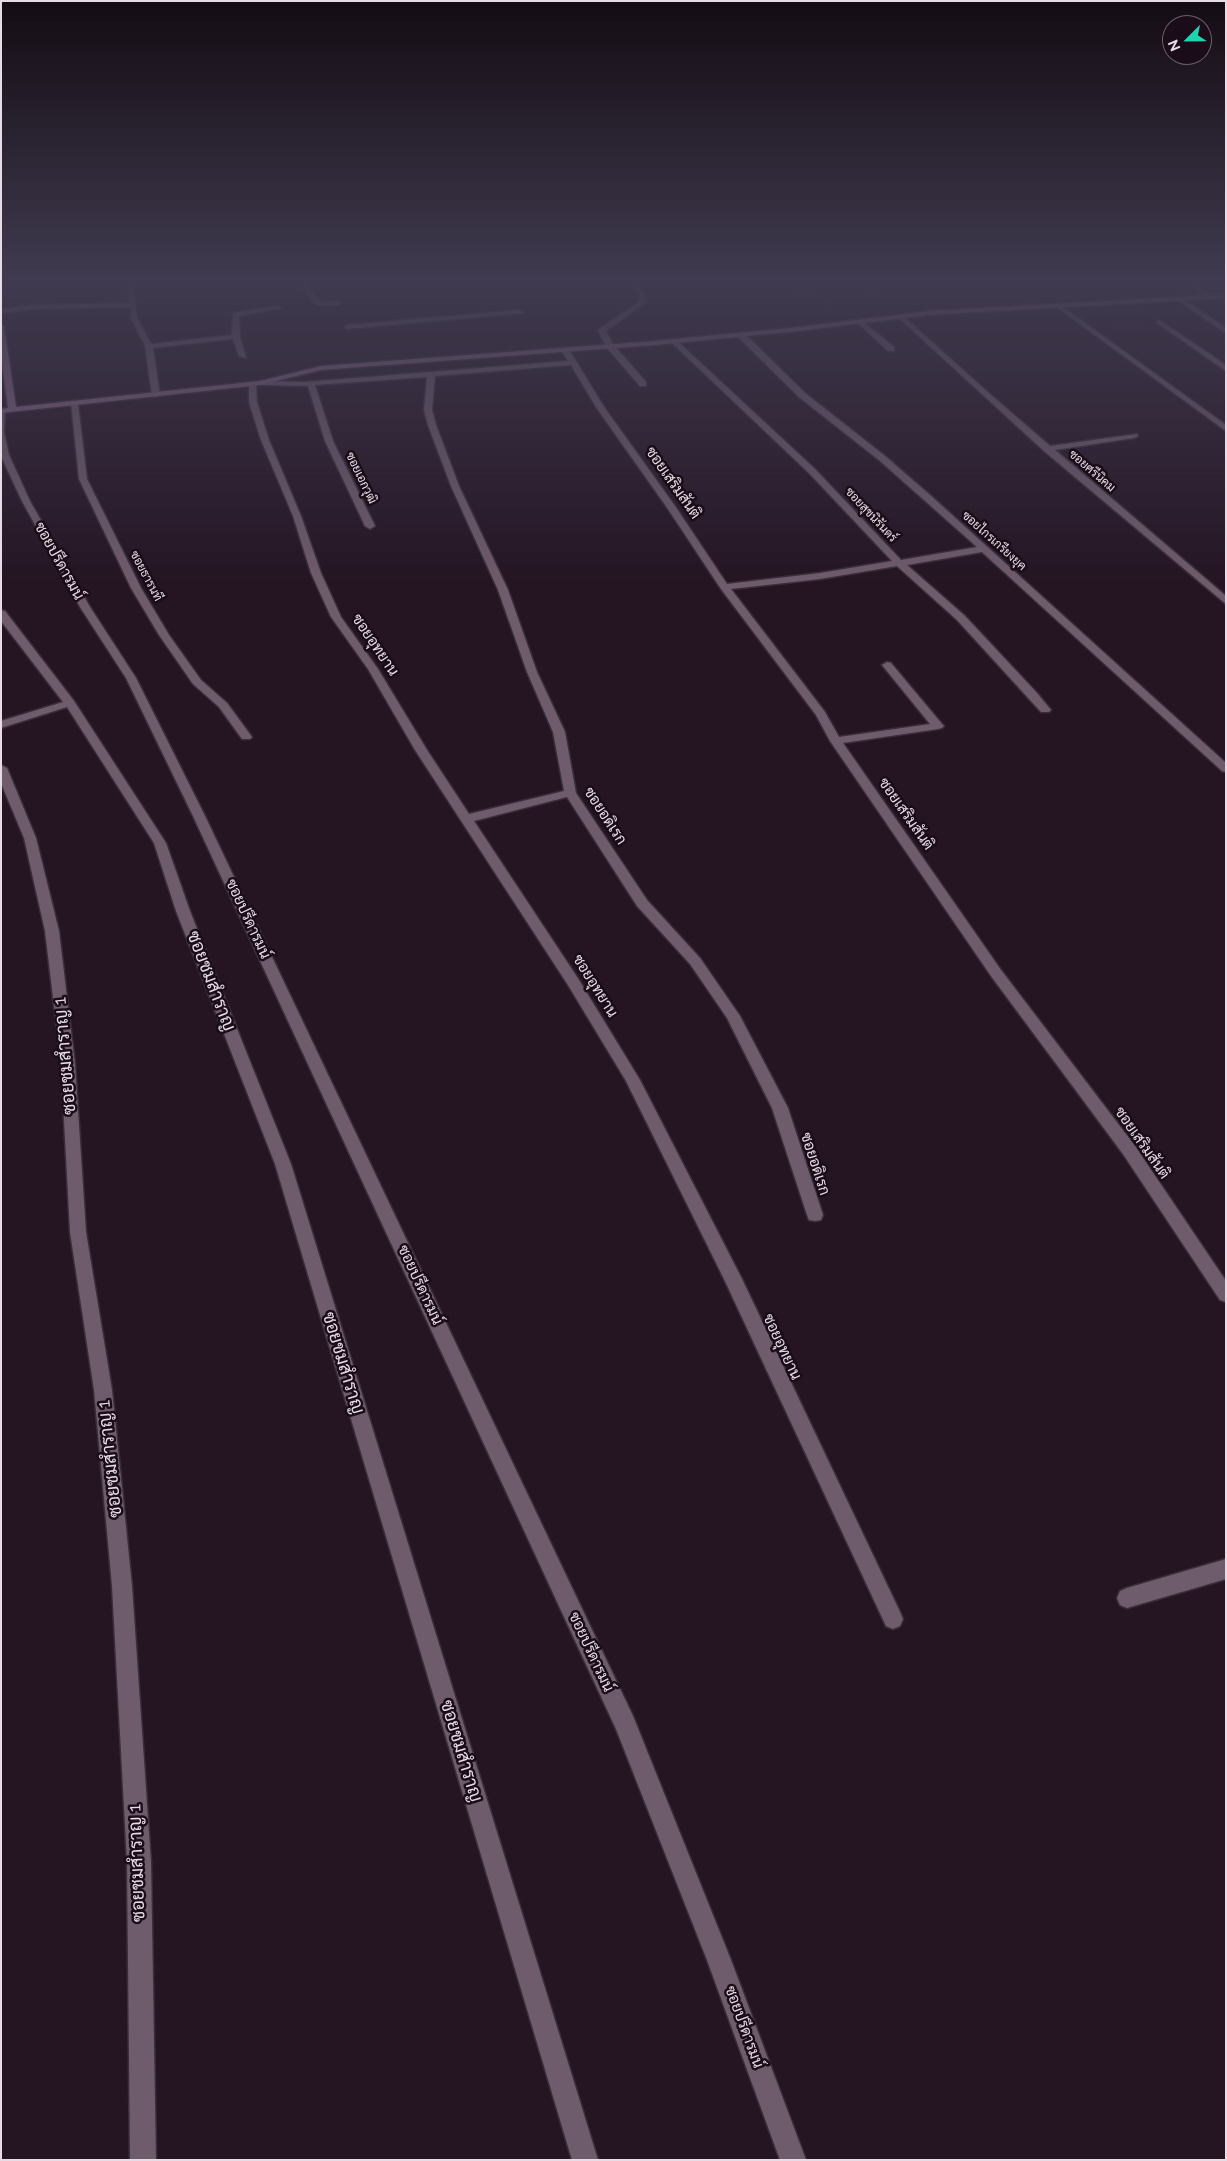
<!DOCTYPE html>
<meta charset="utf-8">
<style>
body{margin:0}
#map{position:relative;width:1227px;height:2161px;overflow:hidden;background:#251523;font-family:Raleway,sans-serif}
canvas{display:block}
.frame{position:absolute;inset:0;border:2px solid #e7dce5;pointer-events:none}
.north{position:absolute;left:1162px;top:15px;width:50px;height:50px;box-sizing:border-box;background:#1b0c1a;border:1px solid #6d5f6b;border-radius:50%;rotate:247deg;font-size:14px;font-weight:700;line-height:20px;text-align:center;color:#e7dce5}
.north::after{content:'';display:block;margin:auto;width:18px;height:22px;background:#1ed5b1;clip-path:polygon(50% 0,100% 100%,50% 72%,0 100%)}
</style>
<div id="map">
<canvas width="1227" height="2161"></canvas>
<div class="frame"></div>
<div class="north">N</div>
</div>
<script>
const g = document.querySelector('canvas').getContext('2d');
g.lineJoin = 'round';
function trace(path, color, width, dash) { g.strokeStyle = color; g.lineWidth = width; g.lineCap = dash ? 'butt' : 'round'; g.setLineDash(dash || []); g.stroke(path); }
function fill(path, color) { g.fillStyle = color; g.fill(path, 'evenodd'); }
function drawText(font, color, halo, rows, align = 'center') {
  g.font = font + ' Raleway,Sarabun,sans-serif'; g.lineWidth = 5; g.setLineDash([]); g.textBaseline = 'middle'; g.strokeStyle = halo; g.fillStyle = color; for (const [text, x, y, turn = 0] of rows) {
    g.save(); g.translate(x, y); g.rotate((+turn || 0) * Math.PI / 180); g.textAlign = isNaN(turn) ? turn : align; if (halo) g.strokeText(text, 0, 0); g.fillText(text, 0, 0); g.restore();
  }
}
const lane = new Path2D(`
 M521,310L524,312L523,313L347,329L344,327L347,325Z
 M858,321H862L894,347V351H888L858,323Z
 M607,344H613L646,382V386H640L607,348Z`);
const street = new Path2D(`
 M127,283H133L137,318L151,344L232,335L233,313L278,306L281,308L239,316L240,337L246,358L239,356L233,339L153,348L160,395L156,397L152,395L145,346L131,318V307L34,309L1,313V309L34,305L130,303Z
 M299,283H305L320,302L338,301L341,303L338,305H316Z
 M630,283H636L646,297L645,303L606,331L614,346L607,348L598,330L639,302L640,297Z
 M1186,283H1194L1215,297L1210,298Z
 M1177,298H1181L1226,328V333L1177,300Z
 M1060,305L1226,425V431L1058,308V306Z
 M899,316H903L990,394L1050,446L1137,434L1138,436L1134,438L1055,450L1226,596V604L1044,451L899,318Z
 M1159,320L1226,365V371L1157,323V321Z
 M738,333H744L805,393L885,456L930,495L1226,763V772L1222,771L982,552L907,565L965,616L1037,693L1051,710L1049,712H1041L957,620L897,566L820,579L731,589L825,712L839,737L930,724L882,665L887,662L891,663L942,724L944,726L942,728L938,729L843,743L1001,970L1135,1146L1226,1281V1302L1220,1300L1123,1154L991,976L830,741L816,715L721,589L668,509L596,407L571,365L435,376L432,410L436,425L459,486L508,590L537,672L565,732L576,793L647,900L700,958L740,1016L788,1108L823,1215L821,1220L815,1221L809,1220L807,1215L772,1108L727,1018L690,964L637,906L567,797L474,821L579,980L640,1080L742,1279L900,1612L903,1619L900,1626L893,1629L886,1626L724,1279L626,1081L568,985L415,750L368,669L331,617L311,573L293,516L261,440L249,402V384L256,382L257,402L269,440L301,516L321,573L341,617L378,669L427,750L469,814L564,791L553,732L527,672L498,590L451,486L428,425L424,410L427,377L315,385L333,441L375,526L370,529L365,526L325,441L308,386L260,385L256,383L260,381L305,382L568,361L561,350L568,348L604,407L675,506L727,584L820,573L892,561L809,473L672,343L671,341L675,339L815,469L901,560L977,547L879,460L799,397L738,337Z
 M71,402L78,404L87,479L141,588L169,635L201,680L227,703L252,737L250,739H242L219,707L193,684L159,635L131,588L79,479Z
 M1,409L5,411L4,432L9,455L30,501L90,607L136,678L205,816L633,1716L731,1960L806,2160H780L707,1960L616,1729L193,816L126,678L80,607L22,501L1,456Z
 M1,610L5,611L74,701L166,843L190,911L291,1164L598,2160H572L275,1164L176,911L154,843L67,707L1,728V721L63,702L1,621Z
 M1,765L7,768L36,838L59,931L75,1064L86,1232L112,1390L132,1586L151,1862L156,2160H130L127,1862L112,1586L94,1390L70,1232L61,1064L45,931L24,838L1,783Z
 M1226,1559V1579L1127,1608L1120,1605L1117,1598L1120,1591L1127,1588Z`);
const secondary = new Path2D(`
 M1226,294V298L929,315L799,331L655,345L321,370L260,385L1,413V409L8,408L1,356V324L4,326L16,407L260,381L321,366L655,341L799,327L929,311Z`);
trace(lane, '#392e37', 3);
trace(street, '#392e37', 3);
trace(secondary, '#392e37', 3);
trace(new Path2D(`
 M781,283L833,306
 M859,283L879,301
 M878,300V291L881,283
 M1113,324L1142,323`), '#736671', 1, [0.5, 2]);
fill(lane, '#6e5b6c');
fill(street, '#6e5b6c');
fill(secondary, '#856481');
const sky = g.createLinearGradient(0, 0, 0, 586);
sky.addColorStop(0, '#140c13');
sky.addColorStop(0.48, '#403b50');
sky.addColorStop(1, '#403b5000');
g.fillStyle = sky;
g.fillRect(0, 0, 1227, 586);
drawText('12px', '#e7dce5', '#1b0c1a', [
 ["ซอยศรีนิคม",1092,471,41],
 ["ซอยเอกวุฒิ",361,478,64],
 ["ซอยสุขนิรันดร์",871,515,47],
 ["ซอยไกรเกรียงยุค",994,541,42],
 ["ซอยธารนที",146,576,62]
]);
drawText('15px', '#e7dce5', '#1b0c1a', [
 ["ซอยเสริมสันติ",673,483,55],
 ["ซอยปรีดารมน์",59,561,61],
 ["ซอยอุทยาน",375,645,56],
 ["ซอยเสริมสันติ",906,814,55],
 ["ซอยอดิเรก",605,816,57],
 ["ซอยปรีดารมน์",248,919,65],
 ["ซอยอุทยาน",595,986,58],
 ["ซอยเสริมสันติ",1142,1143,55],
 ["ซอยอดิเรก",815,1164,72],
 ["ซอยปรีดารมน์",420,1285,65],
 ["ซอยอุทยาน",782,1347,65],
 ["ซอยปรีดารมน์",591,1652,65],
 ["ซอยปรีดารมน์",744,2027,70]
]);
drawText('18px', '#e7dce5', '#1b0c1a', [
 ["ซอยชมสำราญ",211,981,69],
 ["ซอยชมสำราญ 1",65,1056,-95],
 ["ซอยชมสำราญ",343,1363,73],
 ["ซอยชมสำราญ 1",110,1459,-96],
 ["ซอยชมสำราญ",461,1751,73],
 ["ซอยชมสำราญ 1",137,1863,-92]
]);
</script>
